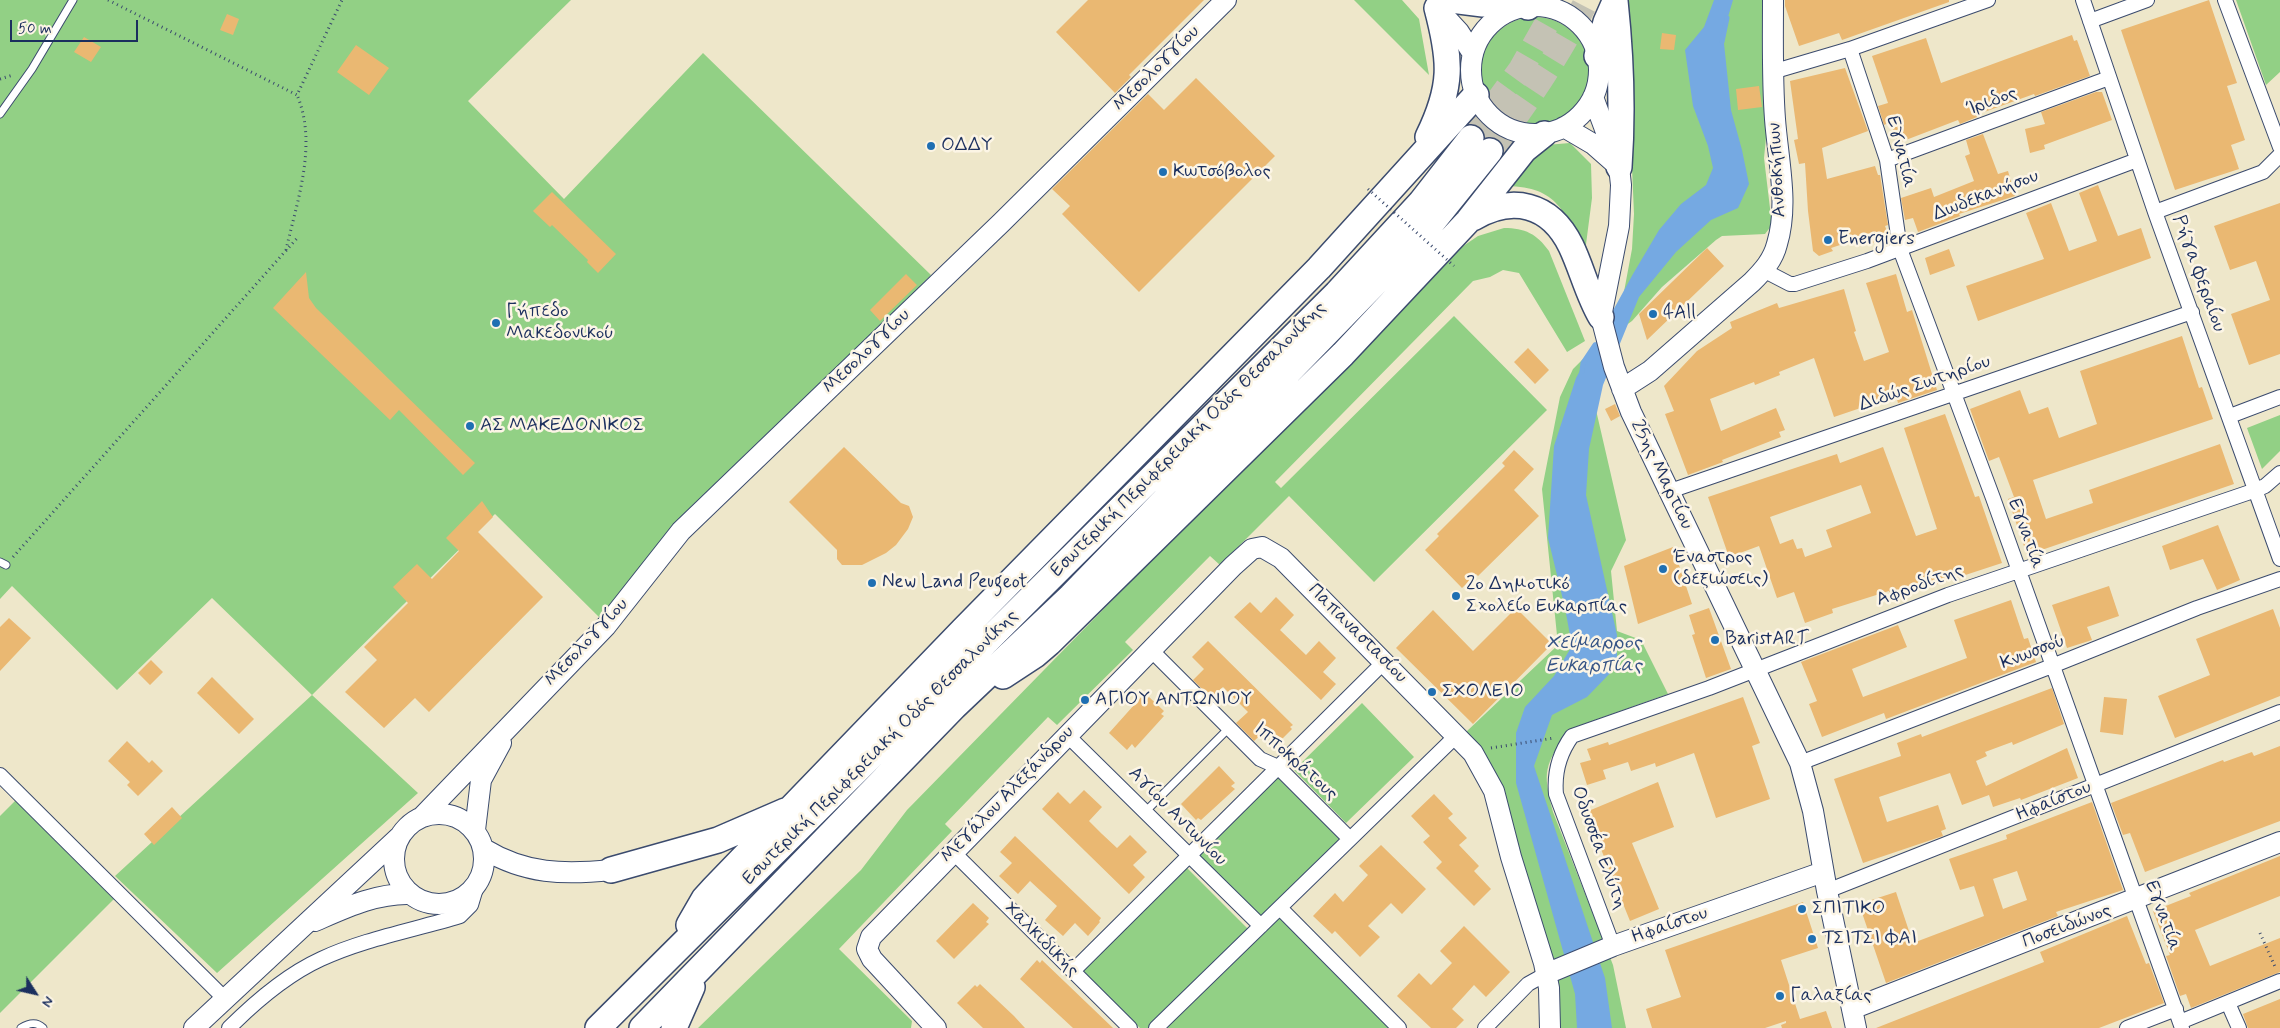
<!DOCTYPE html>
<meta charset="utf-8">
<style>
body{margin:0}
#map{position:relative;width:2280px;height:1028px;overflow:hidden;background:#eee7ca;font-family:Mynerve,sans-serif}
canvas{display:block}
.north{position:absolute;left:10px;top:968px;width:50px;height:50px;-webkit-text-stroke:4px #fcf5e5;paint-order:stroke;rotate:125deg;font-size:14px;font-weight:700;line-height:20px;text-align:center;color:#1b2f5e}
.north::after{content:'';display:block;margin:auto;width:18px;height:22px;background:#1b2f5e;clip-path:polygon(50% 0,100% 100%,50% 72%,0 100%)}
.scale{position:absolute;left:10px;top:20px;width:128px;height:22px;box-sizing:border-box;border:2px solid #1b2f5e;border-top:0;padding-left:6px;font-size:15px;line-height:18px;white-space:nowrap;color:#1b2f5e;-webkit-text-stroke:4px #fcf5e5;paint-order:stroke}
</style>
<div id="map">
<canvas width="2280" height="1028"></canvas>
<div class="north">N</div>
<div class="scale">50 m</div>
</div>
<script>
const g = document.querySelector('canvas').getContext('2d');
g.lineJoin = 'round';
function fill(path, color) { g.fillStyle = color; g.fill(path, 'evenodd'); }
function trace(path, color, width, dash) { g.strokeStyle = color; g.lineWidth = width; g.lineCap = dash ? 'butt' : 'round'; g.setLineDash(dash || []); g.stroke(path); }
function drawText(font, color, halo, rows, align = 'center') {
  g.font = font + ' Mynerve,sans-serif'; g.lineWidth = 5; g.setLineDash([]); g.textBaseline = 'middle'; g.strokeStyle = halo; g.fillStyle = color; for (const [text, x, y, turn = 0] of rows) {
    g.save(); g.translate(x, y); g.rotate((+turn || 0) * Math.PI / 180); g.textAlign = isNaN(turn) ? turn : align; if (halo) g.strokeText(text, 0, 0); g.fillText(text, 0, 0); g.restore();
  }
}
fill(new Path2D(`
 M0,0H571L468,101L564,199L703,53L931,275L600,618L495,514L312,695L418,793L217,973L115,876L312,695L212,598L117,690L12,586L0,599Z
 M1354,0H1402L1419,19L1429,75Z
 M1628,0H1766L1768,118L1764,158L1772,225L1765,234L1722,236L1716,240L1662,287L1632,321L1625,326L1623,297L1632,249L1634,214L1626,29Z
 M2236,0H2280V72L2266,85Z
 M1481 71a54 54 0 1 1 108 0a54 54 0 1 1-108 0Z
 M1570,143L1591,164L1592,198L1585,252C1564,212 1558,187 1507,186L1534,146Z
 M1504,228C1525,228 1537,234 1549,251L1585,341L1567,352L1519,273L1503,270L1490,277L1473,281L1275,482L1281,488L1454,316L1547,410L1374,582L1289,496L1220,565L1210,556L1125,642L1133,650L1057,725L1048,717L945,824L952,831L839,949L912,1021L911,1028H698L861,870L907,810L1450,255L1478,236Z
 M1584,358L1626,540L1611,571L1617,631L1641,640L1668,694L1567,730C1545,768 1542,769 1553,812L1613,965L1626,1028H1557L1466,732L1558,645L1542,489L1560,397L1573,369Z
 M2280,415V451L2262,469L2247,428Z
 M1362,703L1414,757L1346,823L1294,770Z
 M1275,775L1341,839L1260,918L1196,855Z
 M17,799L116,897L0,1013V816Z
 M1185,866L1249,930L1151,1028H1140L1082,971Z
 M1280,908L1396,1028H1156Z`), '#92d085');
fill(new Path2D(`
 M1714,0H1733L1723,34L1731,110L1742,150L1749,184L1738,208L1711,220L1676,252L1639,297L1603,385L1589,449L1586,495L1617,635V666L1587,697L1552,715L1534,766L1605,978L1612,1028H1577L1575,994L1516,783V733L1525,707L1554,676L1572,646L1565,608L1548,538L1554,446L1576,378L1633,274L1659,230L1681,204L1706,185L1713,168L1708,146L1693,106L1685,50L1704,27Z`), '#75a9e2');
trace(new Path2D(`
 M1722,42L1727,18
 M1582,371L1583,363L1595,345`), '#75a9e2', 5);
fill(new Path2D(`
 M1088,0H1204L1129,75L1131,77L1115,93L1056,32Z
 M1785,0H1949V2L1842,40L1839,33L1799,46L1785,6Z
 M2209,0L2237,83L2227,86L2245,140L2231,145L2239,169L2175,190L2121,30Z
 M227,14L239,19L233,35L220,30Z
 M1662,33L1676,35L1674,50L1660,49Z
 M2072,35L2074,41L2077,40L2090,76L2035,96L2034,94L1976,115L1977,117L1960,124L1958,120L1898,143L1890,122L1884,125L1878,106L1888,103L1872,56L1926,38L1941,83Z
 M84,37L101,47L91,62L74,52Z
 M356,45L389,68L369,95L337,72Z
 M1845,68L1868,131L1822,148L1827,179L1875,166L1878,175H1880L1888,225L1885,226L1889,237L1872,243L1871,239L1854,245L1852,241L1831,248L1833,251L1819,256L1813,251L1808,211L1805,163L1799,164L1794,140L1798,139L1790,81Z
 M1196,78L1275,156L1139,292L1062,214L1070,206L1052,189L1148,94L1164,110Z
 M1759,86L1762,107L1738,110L1736,89Z
 M2096,92H2102L2112,120L2044,145L2045,149L2030,153L2025,129L2045,124L2041,112Z
 M1983,134L1998,174L2008,171L2015,196L1959,214L1960,216L1918,232L1913,218L1905,220L1901,198L1931,188L1934,197L1974,181L1965,156L1970,154L1966,140Z
 M2098,185L2118,236L2141,228L2151,258L1978,321L1966,286L2044,259L2026,213L2051,203L2069,251L2097,241L2079,193Z
 M552,192L616,254L598,273L587,262L588,260L552,225L550,227L533,211Z
 M2280,203V354L2249,365L2231,314L2270,300L2256,261L2230,270L2214,226Z
 M1707,248L1724,266L1647,340L1639,314Z
 M1949,249L1955,266L1930,275L1925,258Z
 M306,272L309,298L316,308L475,463L463,475L399,410L390,420L273,308Z
 M906,274L917,285L880,321L870,310Z
 M1896,274L1907,312L1912,310L1937,390L1898,403L1896,396L1834,417L1814,358L1779,372L1780,375L1755,385L1754,382L1710,399L1721,431L1776,408L1785,430L1779,432L1781,437L1722,460L1723,462L1688,475L1665,414L1674,411L1664,386L1697,351L1732,328L1730,322L1777,303L1779,308L1844,289L1856,331L1854,332L1864,361L1889,352L1866,283Z
 M2182,336L2199,388L2202,387L2213,419L2033,480L2046,519L2093,503L2089,490L2220,444L2234,484L2027,555L2008,499L2014,497L1999,457L1989,461L1970,409L2020,390L2029,414L2048,407L2059,438L2097,424L2080,371Z
 M1528,348L1549,370L1535,384L1514,362Z
 M1615,404L1620,416L1611,421L1605,409Z
 M1945,414L1975,497L1979,496L2002,563L1892,599L1889,591L1832,609L1833,613L1805,623L1794,592L1777,598L1759,546L1729,557L1708,497L1837,454L1840,463L1883,447L1916,536L1937,529L1904,428ZM1861,485L1871,513L1826,530L1832,547L1805,557L1802,548L1797,549L1793,539L1780,544L1770,517Z
 M844,447L901,503L909,506L913,517L908,529L896,545L886,553L862,565H842L837,559V550L789,502Z
 M1514,450L1534,469L1514,490L1539,516L1478,576L1476,574L1462,588L1425,550L1439,536L1437,534L1505,466L1502,463Z
 M482,501L493,517L478,532L543,597L429,712L415,698L384,728L345,692L377,660L364,647L408,603L393,587L417,564L432,579L459,551L446,538Z
 M2218,525L2240,580L2217,590L2203,559L2170,570L2162,546Z
 M1673,547L1692,604L1638,624L1624,566Z
 M2109,586L2119,616L2087,627L2092,640L2067,648L2052,605Z
 M1276,597L1294,615L1280,630L1306,655L1319,641L1336,658L1323,672L1336,684L1321,700L1234,617L1250,602L1261,613Z
 M2011,600L2024,639L2028,638L2036,662L1886,719L1884,713L1822,737L1809,704L1817,701L1801,662L1898,625L1907,647L1852,669L1863,697L1967,658L1954,620Z
 M1516,608L1552,644L1473,724L1396,648L1433,610L1473,651Z
 M1709,608L1731,669L1706,678L1692,635L1695,634L1689,615Z
 M2273,609L2280,628V696L2175,738L2158,696L2210,675L2196,639Z
 M9,618L31,638L0,671V627Z
 M1208,641L1293,725L1290,727L1292,729L1279,742L1266,730L1254,741L1236,723L1248,712L1223,687L1211,698L1193,680L1204,669L1192,657Z
 M151,660L163,672L150,685L138,673Z
 M212,677L254,719L239,734L197,693Z
 M2052,688L2064,724L2013,745L2012,742L1985,752L1987,756L1976,761L1986,786L2067,748L2078,778L2021,800L2020,798L1993,807L1989,795L1962,805L1950,773L1879,797L1887,822L1938,805L1946,829L1941,831L1943,836L1863,863L1834,779L1901,756L1897,743L1921,734L1922,737Z
 M1143,695L1147,699L1149,697L1164,711L1161,714L1164,716L1135,748L1132,744L1127,750L1109,733Z
 M1743,697L1760,743L1752,746L1770,799L1716,818L1694,753L1656,767L1655,763L1631,771L1628,762L1603,770L1606,779L1587,785L1580,763L1591,760L1587,749L1608,742L1609,745Z
 M2104,697L2127,699L2123,735L2100,732Z
 M127,741L149,763L152,760L163,771L138,796L127,785L130,782L108,761Z
 M2280,746V821L2145,872L2130,833L2123,835L2111,803L2223,760L2224,762L2252,752L2254,756Z
 M1219,766L1235,783L1231,786L1235,789L1201,820L1198,818L1196,820L1181,804Z
 M1658,782L1674,827L1632,843L1659,909L1630,921L1586,812Z
 M1084,790L1102,807L1089,821L1102,834L1117,848L1130,835L1147,852L1133,865L1145,877L1129,894L1042,809L1058,792L1070,804Z
 M1434,794L1453,814L1448,818L1467,838L1459,845L1479,866L1474,871L1491,889L1474,906L1436,868L1442,862L1423,842L1430,836L1411,816Z
 M2092,802L2123,890L2056,912L2058,916L1886,983L1859,904L1896,892L1913,943L1984,916L1974,886L1960,890L1949,859L2007,839L2006,835ZM2017,871L2027,900L2003,909L1993,879Z
 M172,807L182,818L154,845L144,834Z
 M1015,836L1101,918L1099,921L1100,922L1088,936L1075,923L1063,936L1045,920L1057,906L1030,881L1018,894L999,876L1012,863L1000,852Z
 M1381,845L1426,889L1402,914L1391,903L1368,926L1380,937L1360,957L1335,931L1332,934L1313,916L1335,893L1343,902L1368,875L1359,866Z
 M2280,856V896L2195,930L2210,966L2280,938V972L2191,1008L2186,994L2180,996L2166,956L2170,955L2153,911L2191,896L2189,893Z
 M1803,902L1818,948L1781,960L1800,1019L1826,1011L1832,1028H1782L1781,1025L1786,1023V1021L1765,1028H1652L1646,1009L1681,997L1665,950Z
 M973,903L989,918L986,922L989,924L954,959L936,941Z
 M2127,916L2146,964L2149,963L2164,1003L2099,1028H1876L2044,962L2040,952Z
 M1464,926L1510,972L1486,997L1474,985L1465,995L1452,1009L1464,1020L1456,1028H1431L1397,996L1419,973L1431,985L1452,963L1440,951Z
 M1037,960L1040,963L1042,960L1113,1028H1073L1020,979Z
 M980,984L1014,1016L1025,1028H983L957,1003L975,985L977,987Z
 M2280,999V1028H2248L2243,1014Z`), '#eab872');
trace(new Path2D(`
 M1471,138L1521,69L1560,0
 M1490,151C1527,103 1559,54 1587,0`), '#c4c2b4', 25, [25, 12]);
const lane = new Path2D(`
 M0,114L32,69L73,0
 M0,562L6,565
 M1145,812L1229,728
 M21,1028C29,1023 36,1021 43,1028`);
const street = new Path2D(`
 M2083,0L2155,212L2280,559
 M2225,0L2280,147
 M2090,21L2147,0
 M1850,49L1887,160L1900,249L1993,498L2182,1028
 M1772,72L1850,49L1988,0
 M1887,160L2109,78
 M2155,212L2263,172L2280,155
 M1763,270L1790,284H1795L1867,261L2137,160
 M2230,416L2280,397
 M1670,491L2192,312
 M1150,649L1260,759L1278,767L1350,839
 M1067,735L1261,926
 M1800,763L2052,666L2197,608L2280,579
 M0,775L225,999
 M953,852L1130,1028
 M1827,891L2280,712
 M1280,908L1399,1028
 M1613,946L1556,794C1554,772 1559,754 1572,736L1709,688L1948,595L2256,490L2265,486L2280,473
 M1073,971L1385,661
 M2228,1003L2239,1028
 M2180,1022L2280,981
 M229,1028C256,1001 286,975 321,959C364,939 414,930 460,916L471,905L477,885
 M1156,1028L1457,735
 M1485,1028L1528,984L1546,974
 M2127,1028L2176,1009`);
const secondary = new Path2D(`
 M1471 70a64 64 0 1 1 128 0a64 64 0 1 1-128 0Z
 M1436,7L1459,32L1473,54
 M1593,97L1619,167L1621,185L1619,226L1601,317L1614,367L1631,412L1800,763L1813,811L1827,891L1856,1028
 M1564,127L1593,144L1618,166
 M1622,389L1650,371L1752,282C1763,271 1773,260 1777,244C1789,204 1778,160 1775,119C1772,79 1773,40 1773,0
 M394 859a45 45 0 1 1 90 0a45 45 0 1 1-90 0Z
 M422,817L606,626L681,531L1001,223L1226,0
 M475,830L481,780L501,743
 M484,849C525,874 564,875 611,870
 M315,921C345,908 376,893 410,894
 M1546,974L1613,946L1823,872
 M1852,1009L2280,842
 M194,1028L399,837
 M936,1028L872,959L867,949L871,937L1233,566L1252,549L1262,547L1281,558L1473,753L1494,791L1511,857L1544,963L1549,988L1550,1028`);
const highway = new Path2D(`
 M1451,0L1483,4L1502,0
 M1615,1C1621,57 1623,111 1619,167
 M1528,7L1533,0
 M1597,56L1606,22L1613,6
 M1428,137C1453,86 1451,61 1437,8
 M1473,218C1512,195 1550,203 1571,246C1582,269 1588,295 1601,317
 M1003,676L1035,655L1049,643L1343,354L1468,221L1524,150L1544,134
 M611,870L718,840L785,811
 M689,925L704,899L714,888L963,630L1319,268L1476,95
 M598,1028L1337,293L1421,202L1471,138
 M642,1028L954,707L1071,596L1424,233L1490,151
 M674,1028L692,987`);
trace(lane, '#3b4b6e', 9);
trace(street, '#3b4b6e', 16);
trace(secondary, '#3b4b6e', 22);
trace(highway, '#3b4b6e', 28);
trace(new Path2D(`
 M108,0L297,95L342,0
 M0,79L13,75
 M286,250C297,201 318,144 297,95
 M13,557L299,236
 M1491,748L1554,738
 M2260,933L2276,969`), '#3b4b6e', 3, [1, 4]);
trace(lane, '#fff', 7);
trace(street, '#fff', 14);
trace(secondary, '#fff', 20);
trace(highway, '#fff', 25);
trace(new Path2D(`
 M1368,189L1454,266`), '#3b4b6e', 3, [1, 4]);
for (const [x, y, r, color] of [
 [931,146,5,"#1f6fb2"],
 [1163,172,5,"#1f6fb2"],
 [1828,240,5,"#1f6fb2"],
 [1653,314,5,"#1f6fb2"],
 [496,323,5,"#1f6fb2"],
 [470,426,5,"#1f6fb2"],
 [1663,569,5,"#1f6fb2"],
 [872,583,5,"#1f6fb2"],
 [1456,596,5,"#1f6fb2"],
 [1715,640,5,"#1f6fb2"],
 [1432,692,5,"#1f6fb2"],
 [1085,700,5,"#1f6fb2"],
 [1802,909,5,"#1f6fb2"],
 [1812,939,5,"#1f6fb2"],
 [1780,996,5,"#1f6fb2"]
]) { const dot = new Path2D(); dot.arc(x, y, r, 0, 2 * Math.PI); g.fillStyle = color; g.fill(dot); trace(dot, '#fcf5e5', 2); }
drawText('19px', '#1b2f5e', '#fcf5e5', [
 ["Μεσολογγίου",1157,69,-45],
 ["Ίριδος",1992,102,-20],
 ["Εγνατία",1900,152,76],
 ["Ανθοκήπων",1778,170,-93],
 ["Δωδεκανήσου",1986,196,-21],
 ["Ρήγα Φεραίου",2198,274,70],
 ["Μεσολογγίου",867,352,-44],
 ["Διδώς Σωτηρίου",1925,384,-19],
 ["Εσωτερική Περιφερειακή Οδός Θεσσαλονίκης",1189,440,-45],
 ["25ης Μαρτίου",1661,475,64],
 ["Εγνατία",2025,534,70],
 ["Αφροδίτης",1920,586,-20],
 ["Παπαναστασίου",1357,634,45],
 ["Μεσολογγίου",587,643,-47],
 ["Κνωσσού",2033,653,-21],
 ["Εσωτερική Περιφερειακή Οδός Θεσσαλονίκης",881,748,-45],
 ["Ιπποκράτους",1295,762,42],
 ["Μεγάλου Αλεξάνδρου",1008,795,-46],
 ["Ηφαίστου",2054,802,-22],
 ["Αγίου Αντωνίου",1177,817,45],
 ["Οδυσσέα Ελύτη",1598,848,70],
 ["Εγνατία",2162,916,70],
 ["Ηφαίστου",1670,926,-19],
 ["Ποσειδώνος",2067,927,-21],
 ["Χαλκιδικής",1041,940,45]
]);
drawText('19px', '#1b2f5e', '#fcf5e5', [
 ["ΟΔΔΥ",941,146],
 ["Κωτσόβολος",1173,172],
 ["Energiers",1838,240],
 ["Γήπεδο",506,312],
 ["Μακεδονικού",506,334],
 ["4All",1663,314],
 ["ΑΣ ΜΑΚΕΔΟΝΙΚΟΣ",480,426],
 ["Έναστρος",1673,558],
 ["(δεξιώσεις)",1673,580],
 ["New Land Peugeot",882,583],
 ["2ο Δημοτικό",1466,585],
 ["Σχολείο Ευκαρπίας",1466,607],
 ["BaristART",1725,640],
 ["ΣΧΟΛΕΙΟ",1442,692],
 ["ΑΓΙΟΥ ΑΝΤΩΝΙΟΥ",1095,700],
 ["ΣΠΙΤΙΚΟ",1812,909],
 ["ΤΣΙΤΣΙ ΦΑΙ",1822,939],
 ["Γαλαξίας",1790,996]
], 'left');
drawText('italic 20px', '#365486', '#fcf5e5', [
 ["Χείμαρρος",1594,644],
 ["Ευκαρπίας",1594,667]
]);
</script>
